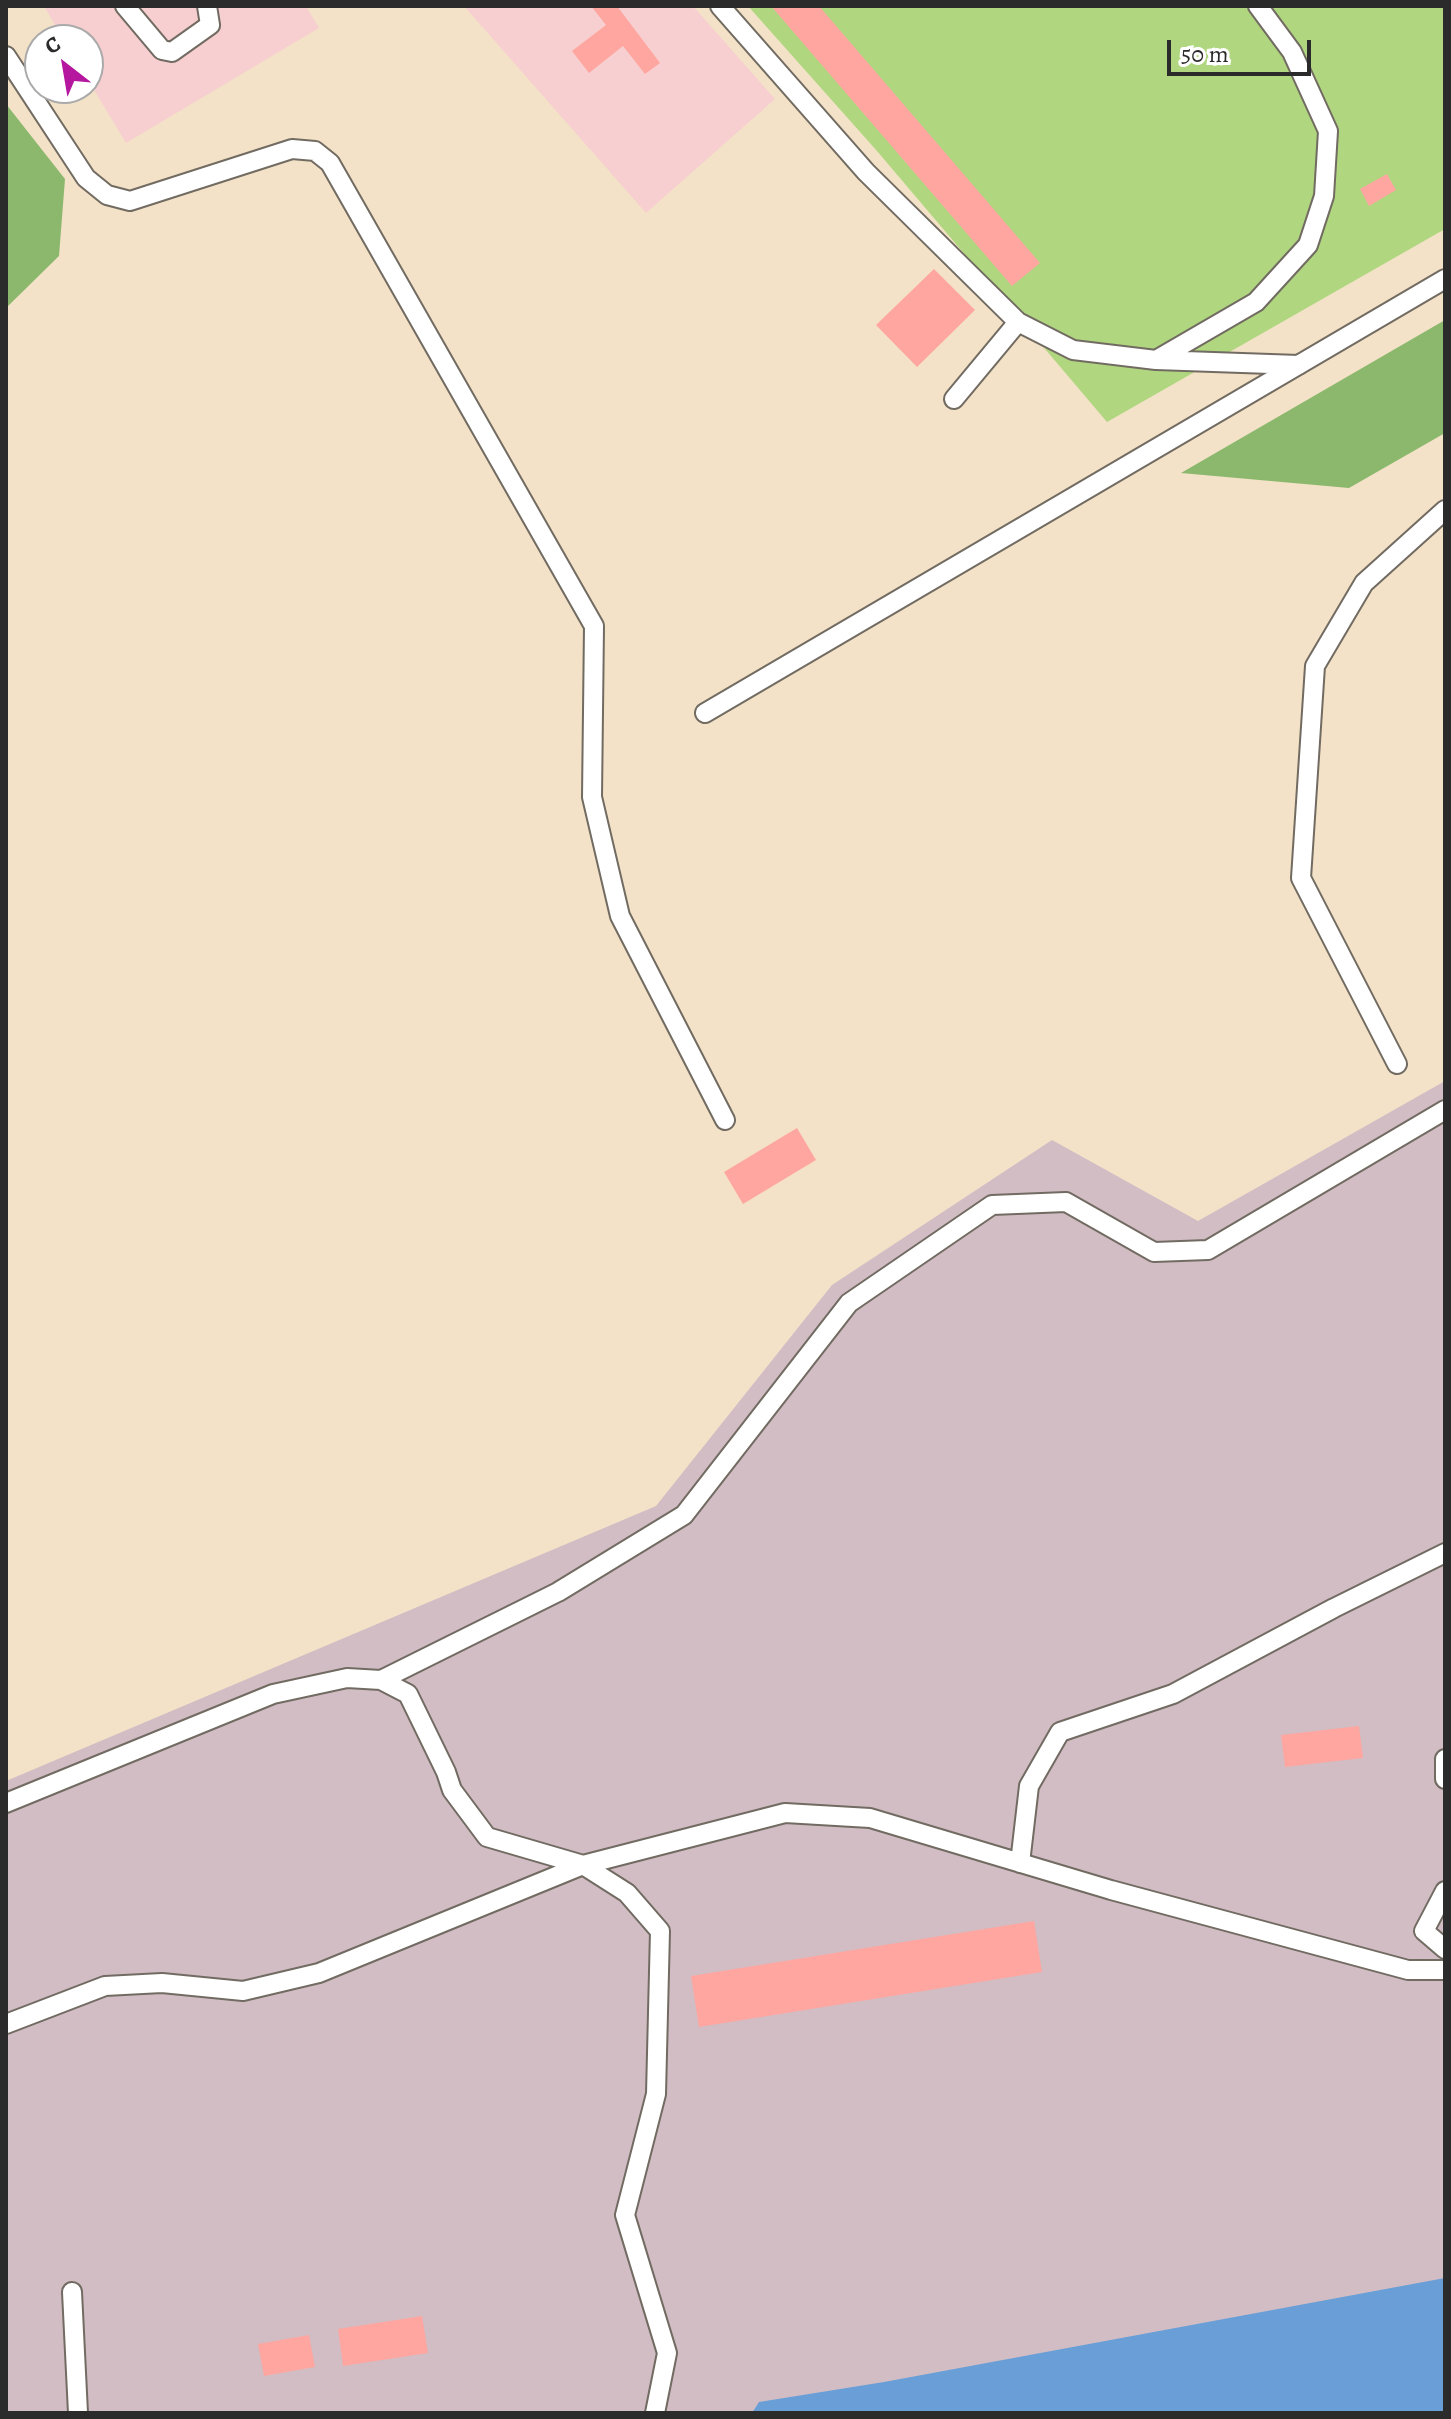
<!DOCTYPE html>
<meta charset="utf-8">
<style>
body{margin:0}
#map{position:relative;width:1451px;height:2419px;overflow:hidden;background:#f3e2c7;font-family:Alegreya,serif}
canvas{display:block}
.frame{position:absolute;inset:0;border:8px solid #2b2b2b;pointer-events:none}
.north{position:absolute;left:24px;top:24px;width:80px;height:80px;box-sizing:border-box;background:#fff;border:2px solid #aaa;border-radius:50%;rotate:329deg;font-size:22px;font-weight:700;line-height:32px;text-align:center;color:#2b2b2b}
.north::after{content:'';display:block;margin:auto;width:28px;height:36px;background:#b5179e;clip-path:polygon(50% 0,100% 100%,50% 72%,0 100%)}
.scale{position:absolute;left:1167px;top:40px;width:144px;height:36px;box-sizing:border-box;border:4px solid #2b2b2b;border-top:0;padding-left:10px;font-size:24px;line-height:28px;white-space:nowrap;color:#2b2b2b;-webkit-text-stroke:6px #fff;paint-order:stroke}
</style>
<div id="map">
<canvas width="1451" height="2419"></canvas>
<div class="frame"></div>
<div class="north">С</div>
<div class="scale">50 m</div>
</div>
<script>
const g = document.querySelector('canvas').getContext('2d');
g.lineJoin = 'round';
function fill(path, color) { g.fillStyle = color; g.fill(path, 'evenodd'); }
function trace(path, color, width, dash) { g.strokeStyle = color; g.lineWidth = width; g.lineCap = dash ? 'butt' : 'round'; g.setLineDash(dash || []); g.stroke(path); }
fill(new Path2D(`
 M44,6H306L319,28L126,143L88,80V40H64Z
 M464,6H693L775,99L646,213Z`), '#f7cfd0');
fill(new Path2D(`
 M1445,1081V2413H6V1781L656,1506L832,1285L1052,1140L1198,1221Z`), '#d2bdc5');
fill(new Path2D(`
 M748,6H1445V229L1107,422L877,151Z`), '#b0d780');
fill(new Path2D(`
 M6,104L65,179L59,256L6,308Z
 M1445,320V433L1349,488L1181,473Z`), '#8cb86e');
fill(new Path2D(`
 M1445,2278V2413H752L759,2402L884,2382Z`), '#699fd6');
fill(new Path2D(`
 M591,6H617L660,63L645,74L623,46L589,73L572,51L606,25Z
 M771,6H819L1040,263L1012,286Z
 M1387,174L1396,190L1369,206L1360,189Z
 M934,269L975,310L917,367L876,325Z
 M797,1128L816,1160L743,1204L724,1172Z
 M1359,1726L1363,1758L1285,1767L1281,1735Z
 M1034,1921L1042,1972L699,2027L691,1976Z
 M422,2316L428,2353L343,2366L338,2329Z
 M309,2335L315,2367L264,2376L258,2344Z`), '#fea69f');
const minor = new Path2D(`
 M125,6L162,50L172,52L210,25L207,6
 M720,6L866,172L1018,322L1073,350L1156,360L1299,365
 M6,56L86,178L107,195L130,201L292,149L315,151L330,163L594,626L592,797L620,916L725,1120
 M1156,360L1256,302L1308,245L1324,196L1328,131L1292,52L1258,6
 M954,399L1018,322
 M705,713L1445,279
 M1397,1064L1301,878L1315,666L1364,583L1445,510
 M381,1680L558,1592L684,1515L849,1303L992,1205L1066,1202L1154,1252L1208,1250L1445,1110
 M1445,1759V1779
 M6,1803L273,1694L347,1678L381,1680L408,1694L446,1772L452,1790L487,1837L583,1865L627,1893L660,1931L656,2094L625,2215L667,2353L655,2413
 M1020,1863L1029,1786L1060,1732L1173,1694L1334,1608L1445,1553
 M1445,1891L1424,1931L1445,1949
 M6,2024L105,1986L162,1983L243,1991L319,1973L583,1865L785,1813L870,1818L1111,1890L1408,1970H1445
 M72,2292L78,2413`);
trace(minor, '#716b62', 22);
trace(minor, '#fff', 18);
</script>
